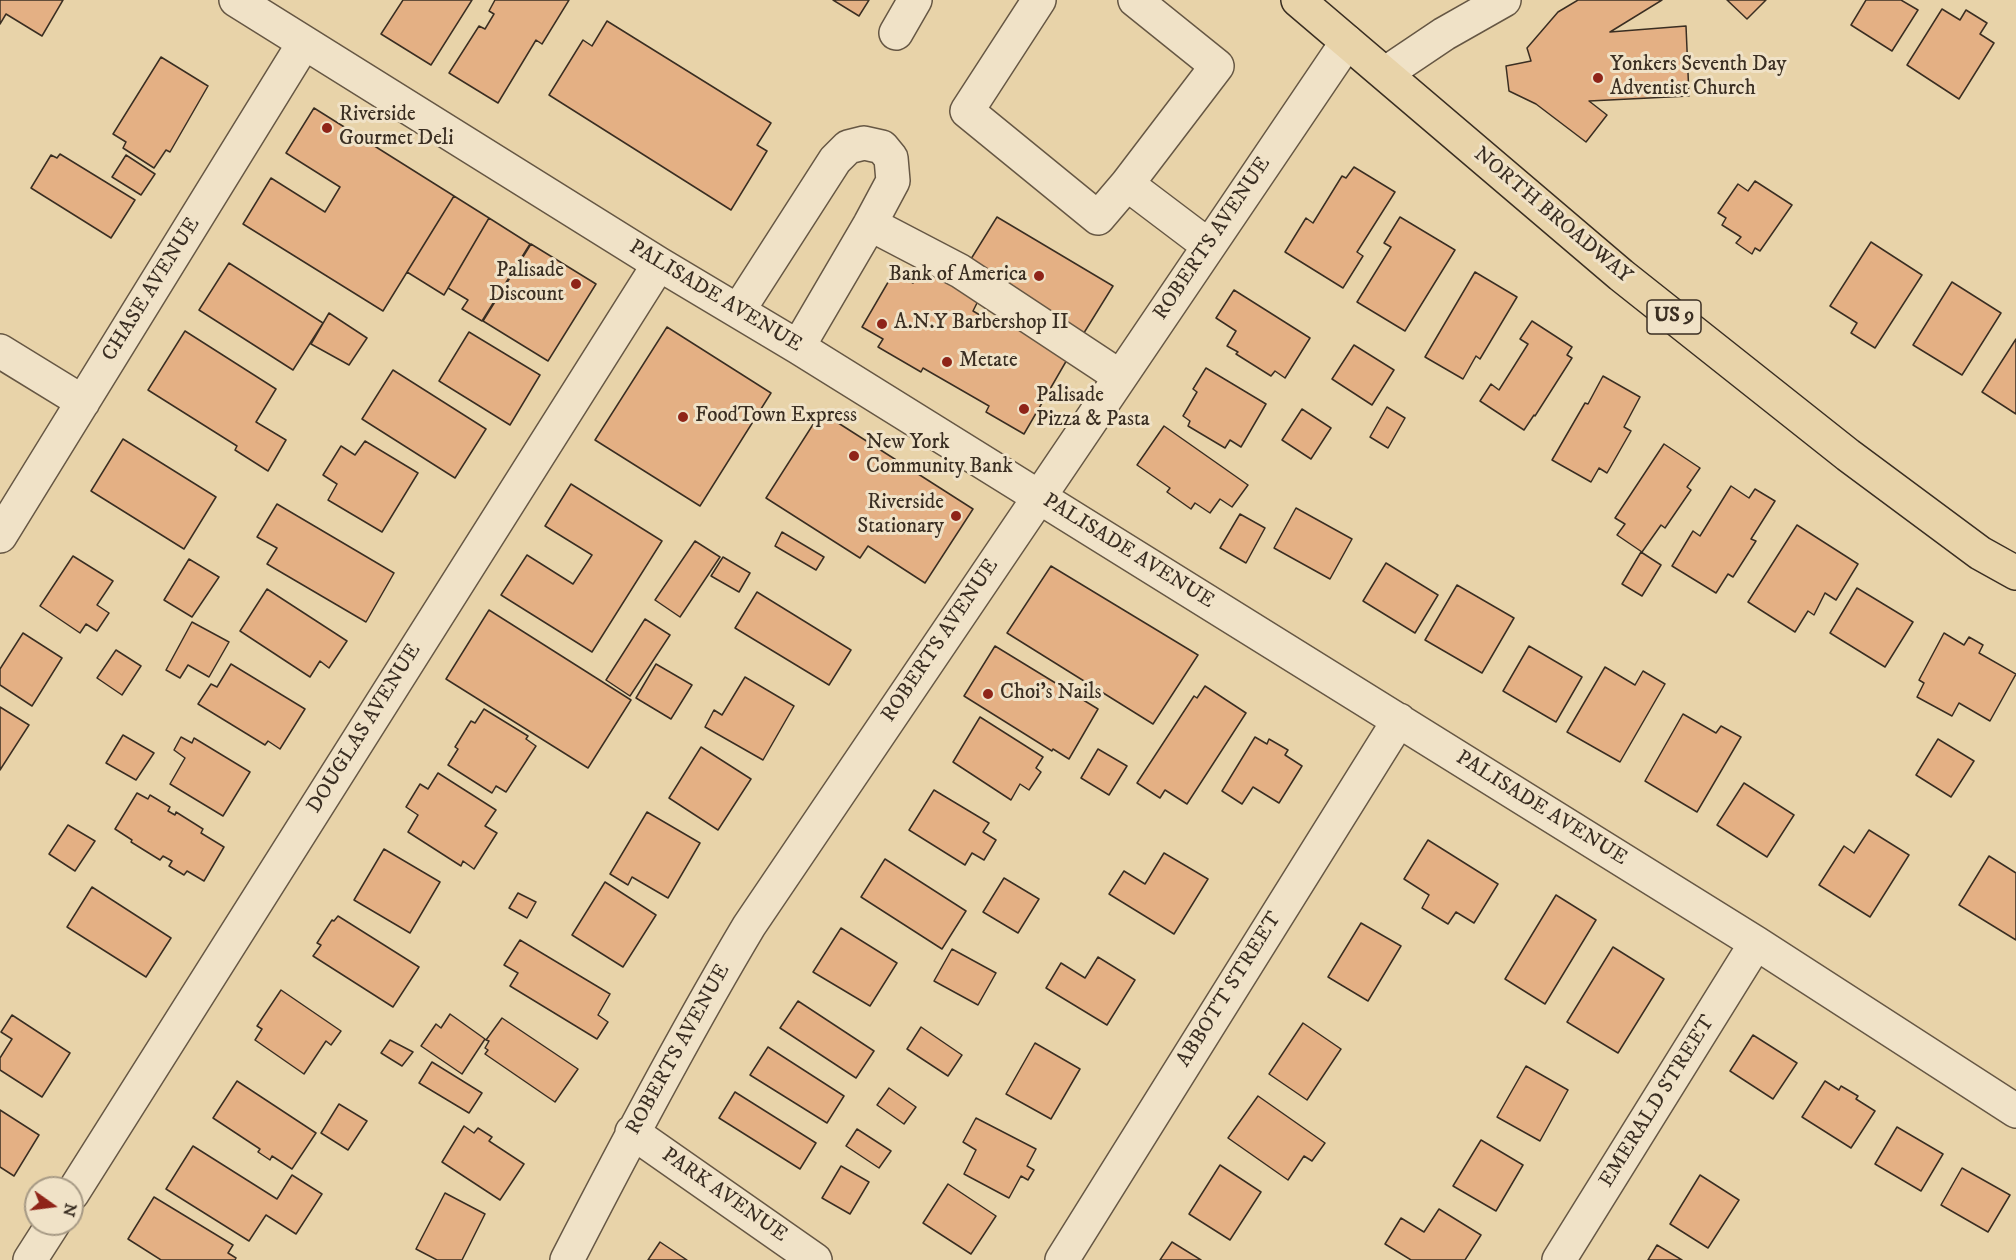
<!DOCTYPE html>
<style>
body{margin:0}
#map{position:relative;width:2016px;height:1260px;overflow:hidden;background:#e8d3a9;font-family:"IM FELL DW Pica",serif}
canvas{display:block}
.north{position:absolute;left:24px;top:1176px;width:60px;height:60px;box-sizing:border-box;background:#f0e2c7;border:2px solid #a79a85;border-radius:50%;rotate:104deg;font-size:16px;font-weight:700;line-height:24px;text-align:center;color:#3a2e22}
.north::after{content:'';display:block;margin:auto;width:21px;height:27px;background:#8f2418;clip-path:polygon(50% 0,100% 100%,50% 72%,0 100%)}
</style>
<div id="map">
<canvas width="2016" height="1260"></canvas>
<div class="north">N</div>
</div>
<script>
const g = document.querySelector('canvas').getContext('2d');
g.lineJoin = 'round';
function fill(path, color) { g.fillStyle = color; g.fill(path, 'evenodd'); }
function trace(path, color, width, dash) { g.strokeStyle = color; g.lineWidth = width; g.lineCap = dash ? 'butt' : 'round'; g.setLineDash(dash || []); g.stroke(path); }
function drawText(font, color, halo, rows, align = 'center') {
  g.font = font + ' "IM FELL DW Pica",serif'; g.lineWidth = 6; g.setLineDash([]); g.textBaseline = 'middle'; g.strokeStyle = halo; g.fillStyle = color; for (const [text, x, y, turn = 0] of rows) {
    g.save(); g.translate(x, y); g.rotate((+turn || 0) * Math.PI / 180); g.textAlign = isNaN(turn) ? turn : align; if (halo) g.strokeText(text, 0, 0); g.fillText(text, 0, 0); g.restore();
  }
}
const building = new Path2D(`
 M0,0H63L42,36L6,14L0,24Z
 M403,0H472L431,65L381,34Z
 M495,0H569L542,44L536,40L498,103L449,73L479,26L485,29L494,14L489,11Z
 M833,0H869L859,16Z
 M1578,0H1662L1610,32L1686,26L1689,96L1589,101L1607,115L1586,142L1536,104L1509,91L1506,66L1531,61L1527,48L1558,12Z
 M1727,0H1766L1747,19Z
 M1866,0H1901L1918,10L1892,51L1851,25Z
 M1942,9L1960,20L1966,10L1987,23L1980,34L1994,43L1959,99L1907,65Z
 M607,21L771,123L757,145L767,151L731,210L549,95L583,40L592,46Z
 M161,57L208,86L170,152L166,150L154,168L123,148L126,142L113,134Z
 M314,108L454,196L383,311L243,224L271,178L325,212L340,187L286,153Z
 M60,154L135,200L111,238L31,188L51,155L57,158Z
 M126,155L155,174L141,195L112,177Z
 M1354,167L1395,192L1357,252L1363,256L1343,288L1285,252L1306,218L1313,223L1342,176L1346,178Z
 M1755,181L1792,205L1760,251L1755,248L1752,254L1736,243L1741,237L1722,225L1726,218L1718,213L1738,184L1748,191Z
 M454,196L489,218L444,295L407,272Z
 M997,217L1113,286L1082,336L966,267Z
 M1400,217L1455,250L1405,331L1357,302L1391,247L1384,243Z
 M489,218L530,244L482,321L462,309L468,300L448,288Z
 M1871,242L1922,275L1875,348L1851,333L1857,323L1830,306Z
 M531,244L596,284L548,361L483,321Z
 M229,263L323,323L293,370L199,310Z
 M923,267L979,299L973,311L997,325L1000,319L1068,358L1024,434L986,412L989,406L923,368L921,372L878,347L883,339L862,327L894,272L913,283Z
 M1475,272L1517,297L1480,359L1476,356L1463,379L1425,357Z
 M1952,282L2001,313L1962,375L1913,345Z
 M1234,290L1310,338L1285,378L1275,371L1271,376L1236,354L1238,352L1227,346L1236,331L1216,318Z
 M329,313L367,338L349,365L311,344Z
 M1532,321L1572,347L1567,355L1572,358L1535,416L1534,415L1524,430L1480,401L1491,384L1499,390L1528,344L1520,339Z
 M667,327L771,393L700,506L595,440Z
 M185,331L276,389L256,422L286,440L268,471L235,450L237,446L148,390Z
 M469,332L540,375L510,425L439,381Z
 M2016,339V414L1982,392Z
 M1354,345L1394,370L1372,405L1332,379Z
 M1206,368L1266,404L1241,447L1230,440L1225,448L1188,426L1190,421L1183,416L1197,392L1193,389Z
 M393,370L486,429L455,478L362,419Z
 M1603,376L1640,397L1624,427L1631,431L1607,473L1599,468L1591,482L1552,460L1585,403L1588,404Z
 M1387,407L1405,418L1388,448L1370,437Z
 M1302,409L1331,428L1311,459L1282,440Z
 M821,412L973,509L925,583L868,546L860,558L766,498Z
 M1164,426L1248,485L1232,507L1220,499L1210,513L1195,503L1191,509L1167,492L1170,488L1137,465Z
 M123,439L216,497L184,549L91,491Z
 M365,441L418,473L382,532L328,500L337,484L323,475L341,446L355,455Z
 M1664,444L1700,468L1687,487L1691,490L1665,528L1661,525L1642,552L1617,535L1625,524L1615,518Z
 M571,484L662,541L592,652L501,595L527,555L573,584L592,555L545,526Z
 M1731,486L1749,498L1755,489L1775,501L1751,539L1756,541L1733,577L1728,574L1716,593L1672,566L1693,531L1700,536Z
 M277,504L394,573L366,622L267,564L277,548L257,537Z
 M1296,508L1352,539L1330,579L1274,548Z
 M1240,514L1265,528L1246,563L1220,548Z
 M1797,525L1858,564L1836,600L1825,593L1814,615L1808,611L1795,632L1748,602Z
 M782,532L824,557L816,570L775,546Z
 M695,541L720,557L680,617L655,600Z
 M1641,552L1661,565L1642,596L1622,584Z
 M73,556L113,581L97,605L109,613L97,631L86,624L80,633L40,606Z
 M723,557L750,573L739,592L711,576Z
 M189,559L219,577L192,617L164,600Z
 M1386,563L1438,595L1415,633L1363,601Z
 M1051,566L1198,655L1153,724L1007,633Z
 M1457,585L1514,618L1482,673L1425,640Z
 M1857,588L1913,622L1885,667L1830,633Z
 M267,589L347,641L329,668L320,661L310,677L240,631Z
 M757,592L851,650L829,685L735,628Z
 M489,610L631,700L588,768L446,679Z
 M645,619L670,635L630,696L606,680Z
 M192,622L229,642L209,677L188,665L180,678L166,670Z
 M23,633L62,658L32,706L0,685V669Z
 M1944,633L1964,645L1969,637L1983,645L1979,653L2016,674L1990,721L1959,703L1952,716L1917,697L1924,683L1919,680Z
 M995,646L1098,709L1069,759L1053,749L1052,751L964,696Z
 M1529,646L1582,677L1556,722L1503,691Z
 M116,650L141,666L122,695L97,678Z
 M231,664L305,709L280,749L268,741L265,745L198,704L211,684L217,687Z
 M656,664L692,685L671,719L636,698Z
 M1605,667L1635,685L1643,671L1665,684L1620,762L1567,732Z
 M745,677L794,706L763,760L705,727L714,710L722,715Z
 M1205,686L1246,713L1187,804L1165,790L1160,798L1137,783L1194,696L1197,698Z
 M0,707L29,725L0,770Z
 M484,709L528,736L526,739L536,746L506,792L496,786L492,793L448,765L458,749L455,747L471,721L475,723Z
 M1683,714L1716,733L1721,726L1741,737L1697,812L1645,781Z
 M980,717L1043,757L1036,768L1041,772L1029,790L1020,784L1011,800L953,762Z
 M123,735L154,753L136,780L106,763Z
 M181,737L192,743L194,738L250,772L223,816L170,784L185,758L174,750Z
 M1255,737L1267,744L1269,739L1288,750L1285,755L1302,766L1279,803L1253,787L1242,804L1222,791Z
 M1938,739L1974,761L1951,797L1916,775Z
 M701,747L751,779L718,830L669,798Z
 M1098,749L1127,766L1109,795L1081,778Z
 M438,773L496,810L485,826L497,833L474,869L463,861L461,866L408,832L418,815L406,807L420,784L428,789Z
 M1744,783L1794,815L1767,857L1717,825Z
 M934,790L989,823L983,832L996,840L984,860L972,853L965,865L909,830Z
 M137,793L148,799L150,795L170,807L168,811L175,815L176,812L203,829L201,833L224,847L204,881L187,871L184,875L169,866L172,861L163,856L160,860L131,842L132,840L115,829Z
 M647,812L700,843L668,898L632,877L628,885L610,874Z
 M68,825L95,841L75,871L49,854Z
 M1869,830L1909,855L1870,917L1819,885L1844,846L1854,853Z
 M1428,840L1498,884L1474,923L1456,912L1448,924L1422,908L1429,895L1404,879Z
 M384,849L440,882L410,933L354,900Z
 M1164,853L1208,879L1174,934L1109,894L1124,871L1145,884Z
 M1989,856L2016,873V940L1959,905Z
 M885,859L966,911L942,949L861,897Z
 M1004,878L1039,899L1018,933L983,912Z
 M605,882L656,915L623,967L572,935Z
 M92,887L171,938L146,977L67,927Z
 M518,893L536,902L527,918L509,908Z
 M1556,895L1596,920L1545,1004L1505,979Z
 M338,916L419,967L393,1007L313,956L321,945L317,943L332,920L334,921Z
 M1361,923L1401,946L1368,1001L1328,977Z
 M841,928L897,963L870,1006L813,972Z
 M520,940L610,994L598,1015L608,1022L597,1039L510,986L518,973L504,965Z
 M1613,947L1664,979L1618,1053L1567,1022Z
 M952,949L996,973L978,1005L934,981Z
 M1098,957L1135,980L1107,1025L1046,988L1061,963L1085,978Z
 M281,990L341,1031L331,1045L326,1041L304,1074L255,1040L262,1029L257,1026Z
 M798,1001L874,1051L856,1078L780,1028Z
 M450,1014L485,1039L462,1074L421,1046L436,1024L441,1028Z
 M12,1015L70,1053L42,1097L0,1070V1058L12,1039L1,1032Z
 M502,1018L578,1069L555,1102L485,1054L488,1050L485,1048L489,1041L486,1040Z
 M1303,1023L1341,1049L1307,1100L1269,1074Z
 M921,1027L962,1055L948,1076L907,1049Z
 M1753,1035L1797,1063L1773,1099L1730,1071Z
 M390,1040L413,1052L402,1066L381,1053Z
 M1035,1043L1080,1069L1051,1119L1006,1094Z
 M768,1047L844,1096L827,1123L750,1075Z
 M432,1062L482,1093L469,1113L419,1083Z
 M1526,1066L1568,1090L1540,1141L1497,1117Z
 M237,1081L316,1133L292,1169L272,1156L270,1160L258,1152L260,1149L213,1118Z
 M1825,1081L1839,1090L1841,1086L1858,1096L1856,1099L1875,1111L1851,1148L1802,1117Z
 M889,1088L916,1107L904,1124L877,1105Z
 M735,1092L816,1143L800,1169L719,1118Z
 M1258,1096L1325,1143L1312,1161L1304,1156L1288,1180L1228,1138Z
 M339,1104L367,1121L348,1150L321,1133Z
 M0,1110L39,1135L14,1176L0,1167Z
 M976,1118L1036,1149L1027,1166L1034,1170L1028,1180L1021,1176L1009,1198L964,1174L976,1150L963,1142Z
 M464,1126L474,1133L478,1128L492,1137L489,1141L524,1164L500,1200L442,1162Z
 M1897,1127L1943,1154L1921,1191L1875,1164Z
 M857,1129L891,1151L879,1168L846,1146Z
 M1481,1140L1523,1165L1496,1211L1453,1186Z
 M193,1146L277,1199L292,1175L322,1194L296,1234L266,1215L249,1241L166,1189Z
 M1220,1165L1261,1192L1230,1240L1189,1214Z
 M841,1166L869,1182L850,1214L822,1198Z
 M1962,1168L2010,1195L1988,1232L1941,1205Z
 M1700,1175L1739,1200L1708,1248L1670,1224Z
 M948,1184L996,1216L971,1254L923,1223Z
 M445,1193L485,1214L462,1260H437L416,1249Z
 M154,1197L233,1245L228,1253L236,1258L235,1260H161L128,1239Z
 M1439,1209L1481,1235L1465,1260H1411L1385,1244L1401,1218L1424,1232Z
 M660,1242L687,1260H648Z
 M1172,1242L1201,1260H1160Z
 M1657,1245L1682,1260H1648Z`);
fill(building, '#e4b084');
trace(building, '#3a2e22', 1.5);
const minor = new Path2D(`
 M236,0L659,264L798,347L1756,943L2016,1111
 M1039,0L967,111L1098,218L1127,184L1217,66L1135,0
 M896,33L915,0
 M1386,73L1444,34L1504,0
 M1127,184L1209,246
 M870,224L960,271L1119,376
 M738,311L835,160L848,147L864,143L882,147L891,158L893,181L870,224L798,347
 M0,351L83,402
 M0,536L304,43
 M632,1132L815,1260
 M72,1194L659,264
 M30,1260L53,1224
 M567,1260C625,1147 684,1035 749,926L1347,42
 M1062,1260L1399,720
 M1559,1260L1756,943`);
const major = new Path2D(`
 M1298,0L1621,275L1848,455L1980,553L2016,573`);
trace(minor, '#665744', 36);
trace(major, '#3a2e22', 36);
trace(minor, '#f0e2c7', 33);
trace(major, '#e8d3a9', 33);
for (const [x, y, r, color] of [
 [1598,78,6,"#8f2418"],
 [327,128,6,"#8f2418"],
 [1039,276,6,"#8f2418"],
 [576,284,6,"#8f2418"],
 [882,324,6,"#8f2418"],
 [947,362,6,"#8f2418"],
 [1024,409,6,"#8f2418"],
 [683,417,6,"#8f2418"],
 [854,456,6,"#8f2418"],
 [956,516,6,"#8f2418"],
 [988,694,6,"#8f2418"]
]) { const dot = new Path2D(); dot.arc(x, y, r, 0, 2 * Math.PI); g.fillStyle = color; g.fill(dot); trace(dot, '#f0e2c7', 2); }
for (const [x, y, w] of [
 [1674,317,54]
]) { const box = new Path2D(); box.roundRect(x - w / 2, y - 17, w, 34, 4.5); g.fillStyle = '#f0e2c7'; g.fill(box); trace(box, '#3a2e22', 1.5); }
drawText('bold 20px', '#3a2e22', null, [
 ["US 9",1674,317]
]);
drawText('21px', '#3a2e22', '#f0e2c7', [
 ["Yonkers Seventh Day",1610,66],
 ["Adventist Church",1610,90],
 ["Riverside",339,116],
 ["Gourmet Deli",339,140],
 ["Palisade",564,272,"right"],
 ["Discount",564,296,"right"],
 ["Bank of America",1027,276,"right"],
 ["A.N.Y Barbershop II",894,324],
 ["Metate",959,362],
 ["Palisade",1036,397],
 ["Pizza & Pasta",1036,421],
 ["FoodTown Express",695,417],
 ["New York",866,444],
 ["Community Bank",866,468],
 ["Riverside",944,504,"right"],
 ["Stationary",944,528,"right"],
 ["Choi's Nails",1000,694]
], 'left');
drawText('21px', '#3a2e22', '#f0e2c7', [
 ["NORTH BROADWAY",1552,216,40],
 ["ROBERTS AVENUE",1213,239,-56],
 ["CHASE AVENUE",152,290,-58],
 ["PALISADE AVENUE",715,297,31],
 ["PALISADE AVENUE",1128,552,32],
 ["ROBERTS AVENUE",941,641,-56],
 ["DOUGLAS AVENUE",365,729,-58],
 ["PALISADE AVENUE",1541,809,32],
 ["ABBOTT STREET",1230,990,-58],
 ["ROBERTS AVENUE",679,1050,-61],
 ["EMERALD STREET",1658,1102,-58],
 ["PARK AVENUE",724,1196,35]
]);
</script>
